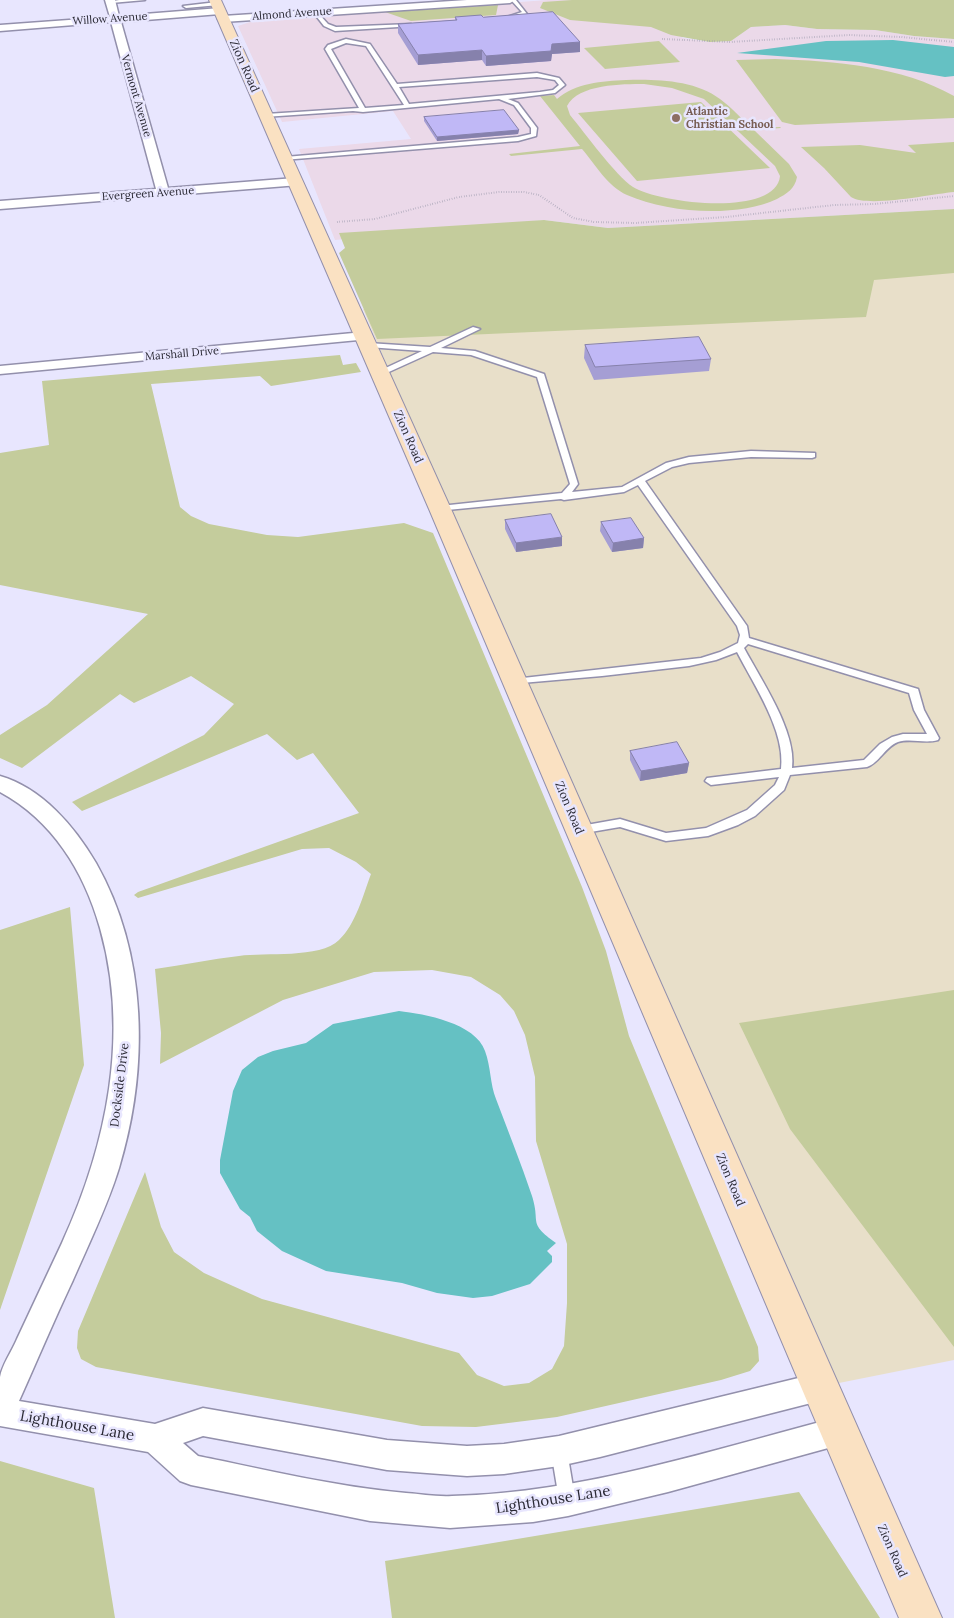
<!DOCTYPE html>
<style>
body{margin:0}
canvas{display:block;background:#e8e6fe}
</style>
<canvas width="954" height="1618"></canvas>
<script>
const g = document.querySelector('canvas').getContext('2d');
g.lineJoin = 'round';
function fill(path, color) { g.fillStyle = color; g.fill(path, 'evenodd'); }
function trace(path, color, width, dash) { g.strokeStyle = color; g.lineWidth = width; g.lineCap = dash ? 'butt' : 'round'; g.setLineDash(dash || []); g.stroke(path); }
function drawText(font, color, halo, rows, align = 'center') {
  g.font = font + ' Lora,serif'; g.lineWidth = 5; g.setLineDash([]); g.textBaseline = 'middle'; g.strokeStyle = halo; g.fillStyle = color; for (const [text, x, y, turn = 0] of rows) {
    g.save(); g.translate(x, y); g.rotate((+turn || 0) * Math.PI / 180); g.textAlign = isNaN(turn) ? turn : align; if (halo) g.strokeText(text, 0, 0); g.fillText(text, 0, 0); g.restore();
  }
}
fill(new Path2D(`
 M954,255V1360L819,1387L363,309Z`), '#e8dfc9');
fill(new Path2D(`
 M548,0H651L683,38L710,42L731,41L751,27L785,25L817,29L875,30L914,36L954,39V209L608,228L544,220L335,240L299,149L411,139L393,111L282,122L238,26L253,21Z`), '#ebd9e9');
fill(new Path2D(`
 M572,0H954V39L914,36L875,30L817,29L785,25L751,27L731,41L710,42L671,35L651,27L570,20L540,8L543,2Z
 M498,5L496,15L411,21L385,12Z
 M659,41L680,62L605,69L584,48Z
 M775,59C835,61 901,66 954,96V118L795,125L782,122L736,60Z
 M626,80C656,79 695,80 720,99C731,107 741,118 751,128L780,127L781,128L754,130L789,164L797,177C795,189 786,194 777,199C736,218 668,213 627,195C607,186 596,165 582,149L511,156L509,154L580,146L540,96L554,95L557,99C575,83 602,81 626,80ZM644,84L672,88L704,99L775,166L780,176C776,218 658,203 633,187C615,175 585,133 570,115L567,106C578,84 623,84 644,84Z
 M701,102L770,168L637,181L578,113Z
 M954,142V192C931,194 868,208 851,197L824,168L801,147L860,145L916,153L908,145Z
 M954,209V273L874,280L866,317L377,339L339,253L345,248L339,233L544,220L608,228Z
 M340,355L343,365L356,363L361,372L271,386L260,376L151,384L180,507L191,516L209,524L267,535L298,537L404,523L433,533L582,887L606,951L629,1036L758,1347L759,1361L750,1371L721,1380L557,1417L476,1427L422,1426L96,1367L81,1359L77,1348L78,1331L145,1172L161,1227L174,1252L204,1273L262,1299L459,1353L477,1375L504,1386L529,1383L552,1369L564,1346L567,1303V1244L536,1141L535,1077L525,1035L514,1011L500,995L471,977L432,970L374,972L283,1000L160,1064L161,1033L155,969C183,965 211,959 239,956C265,952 320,959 339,940C356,924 363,895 371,874L356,862L329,848L302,849L138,898L134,895L138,892L359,813L313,753L297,760L267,734L82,811L72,802L204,735L234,704L191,676L134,703L120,694L22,768L0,758V735L47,705L148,614L0,585V453L49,445L42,381Z
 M70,907L84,1065L0,1310V930Z
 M954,990V1347L790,1129L739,1023Z
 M0,1461L94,1488L115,1618H0Z
 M799,1492L880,1618H392L385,1561Z`), '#c4cc9c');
fill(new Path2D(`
 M893,40L954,47V76L945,77L859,62L737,53L826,41Z
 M399,1011C425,1014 475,1023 485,1051C491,1067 490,1084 496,1099C508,1131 521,1163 532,1196C541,1224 527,1222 556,1243L547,1251L552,1256V1262L530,1284L492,1296L473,1298L437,1293L402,1283L326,1271L282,1251L257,1231L250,1217L240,1209L220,1173V1160L233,1091L242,1070L258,1057L273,1051L306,1043L333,1024Z`), '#65c1c3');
const lane = new Path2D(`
 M145,0L111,3L109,2L119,0Z
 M511,0H516L527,14L507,19V17L522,12Z
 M217,2L219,5L186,8L183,6Z
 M313,12H317L328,24L336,27L411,24L414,26L335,31L324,26Z
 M346,39L370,44L397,84L537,73L559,78L565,85L555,93L508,99L518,103L537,128L536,136L518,141L283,160L282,159L285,157L518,137L531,134V128L514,105L499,99L363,112L353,111L264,117V115L266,114L359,108L325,49L328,45ZM346,43L366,46L404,105L365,108L331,49ZM537,77L555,80L559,85L553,90L540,92L409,104L399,87Z
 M473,327L480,329L441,348L475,351L544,374L578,484L572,492L622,487L666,463L689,457L751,451L815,453V457L812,458L751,457L689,463L672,467L645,481L747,626L749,638L918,689L924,710L939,738L938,740C925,744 911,738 898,742C885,747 879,763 867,767L790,775L784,790L755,816L738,825L708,836L666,841L620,827L579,834L575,833L573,830L575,827L620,819L666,833L706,828L747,810L775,785L779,777L711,785L705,781L707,778L781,769C786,732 754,685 737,652L716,660L689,666L602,676L510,684L509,682L510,680L514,679L701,658L720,652L738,643L740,635L737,626L638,485L624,492L564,500L561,499L437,511V507L440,506L562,493L570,484L537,377L471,355L433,352L380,376L376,374L377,372L422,351L368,347L364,345L368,343L430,347ZM748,644L909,693L914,710L927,734H903L892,737L880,744L864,760L792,768C797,732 761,680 744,648Z
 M559,1443L565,1445L567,1451L575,1499L573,1505L567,1507L561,1505L559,1499L551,1451L553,1445Z`);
const street = new Path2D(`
 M105,0H115L119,16L220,8L225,11L220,14L121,22L168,188L295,178L299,179L301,182L299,185L0,209V201L156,189L111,22L0,31V25L110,17Z
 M467,0H515L510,3L223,22L218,19L223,16Z
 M364,332L369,333L371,336L369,339L0,374V366Z
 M0,776C42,788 75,827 96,863C148,955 149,1069 119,1168C107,1207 89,1243 73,1280C54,1320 37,1361 19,1401L155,1424L203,1408L387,1440L467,1446L504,1444L559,1436L819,1373L830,1377L834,1387L830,1397L819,1401L600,1457L559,1466L504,1474L467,1476L387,1470L203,1436L183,1443L198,1456C267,1470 337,1487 406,1493C421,1494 437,1497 452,1496C583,1493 712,1450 839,1417L850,1422L854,1432L850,1442L668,1492L568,1516L533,1522L450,1528L370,1521L191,1485L180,1481L148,1452L0,1426C0,1410 0,1393 0,1377C2,1365 12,1351 17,1339C32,1307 47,1275 62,1243C107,1145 130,1034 100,928C84,871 52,820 0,792Z`);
const secondary = new Path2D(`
 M209,0H221L451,509L942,1618H899L429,509Z`);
trace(lane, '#9390ac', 3);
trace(street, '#9390ac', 3);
trace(secondary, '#9390ac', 2);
trace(new Path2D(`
 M662,39L730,42L849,35L901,37L954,42
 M337,222L375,219L459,197L499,192H524L539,195L573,218L594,222L635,223L726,217L834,205L874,204L954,196`), '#9c9bad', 2, [0.5, 2]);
fill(lane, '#fff');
fill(street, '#fff');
fill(secondary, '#fae1c2');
fill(new Path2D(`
 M455,17H483L580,42V52L552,54L551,61L486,66L482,60L418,65L398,33V24L455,20Z
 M424,117L519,130L518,134L437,141L424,121Z
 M585,345L711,359L709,371L594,380L584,358Z
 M505,520L562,546L516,552L505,529Z
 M601,522L644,538L643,548L612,552L600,531Z
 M630,751L689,763L687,773L640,781L630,760Z`), '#a59ed4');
fill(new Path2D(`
 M580,42V52L552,54L551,61L486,66V56L552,44Z
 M482,50V60L418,65V55Z
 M519,130L518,134L437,141V137Z
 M562,537V546L516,552V543Z
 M644,538L643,548L612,552L613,543Z
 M689,763L687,773L640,781L641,771Z`), '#8681ac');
const building = new Path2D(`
 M553,12L580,42L552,44L551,51L486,56L482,50L418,55L398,24L457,20L455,17L481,15L483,17Z
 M504,110L519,130L437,137L424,117Z
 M699,337L711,359L595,367L585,345Z
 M551,514L562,537L516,543L505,520Z
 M631,518L644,538L613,543L601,522Z
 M677,742L689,763L641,771L630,751Z`);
fill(building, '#c0b8f6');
trace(building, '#8681ac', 1);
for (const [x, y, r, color] of [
 [676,118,5,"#8d6e63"]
]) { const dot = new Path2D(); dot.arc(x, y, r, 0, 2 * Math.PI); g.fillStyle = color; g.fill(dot); trace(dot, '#e8e6fe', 2); }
drawText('11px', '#2a2934', '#e8e6fe', [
 ["Almond Avenue",292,14,-4],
 ["Willow Avenue",110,19,-4],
 ["Vermont Avenue",136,96,74],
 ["Evergreen Avenue",148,194,-4],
 ["Marshall Drive",182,354,-5]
]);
drawText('bold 11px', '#785e54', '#e8e6fe', [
 ["Atlantic",686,112],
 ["Christian School",686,125]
], 'left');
drawText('12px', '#2a2934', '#e8e6fe', [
 ["Zion Road",244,66,66],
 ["Zion Road",408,437,66],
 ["Zion Road",569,808,67],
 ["Dockside Drive",120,1085,-83],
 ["Zion Road",730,1180,67],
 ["Zion Road",892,1551,66]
]);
drawText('15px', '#2a2934', '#e8e6fe', [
 ["Lighthouse Lane",77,1426,10],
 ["Lighthouse Lane",553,1500,-9]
]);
</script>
